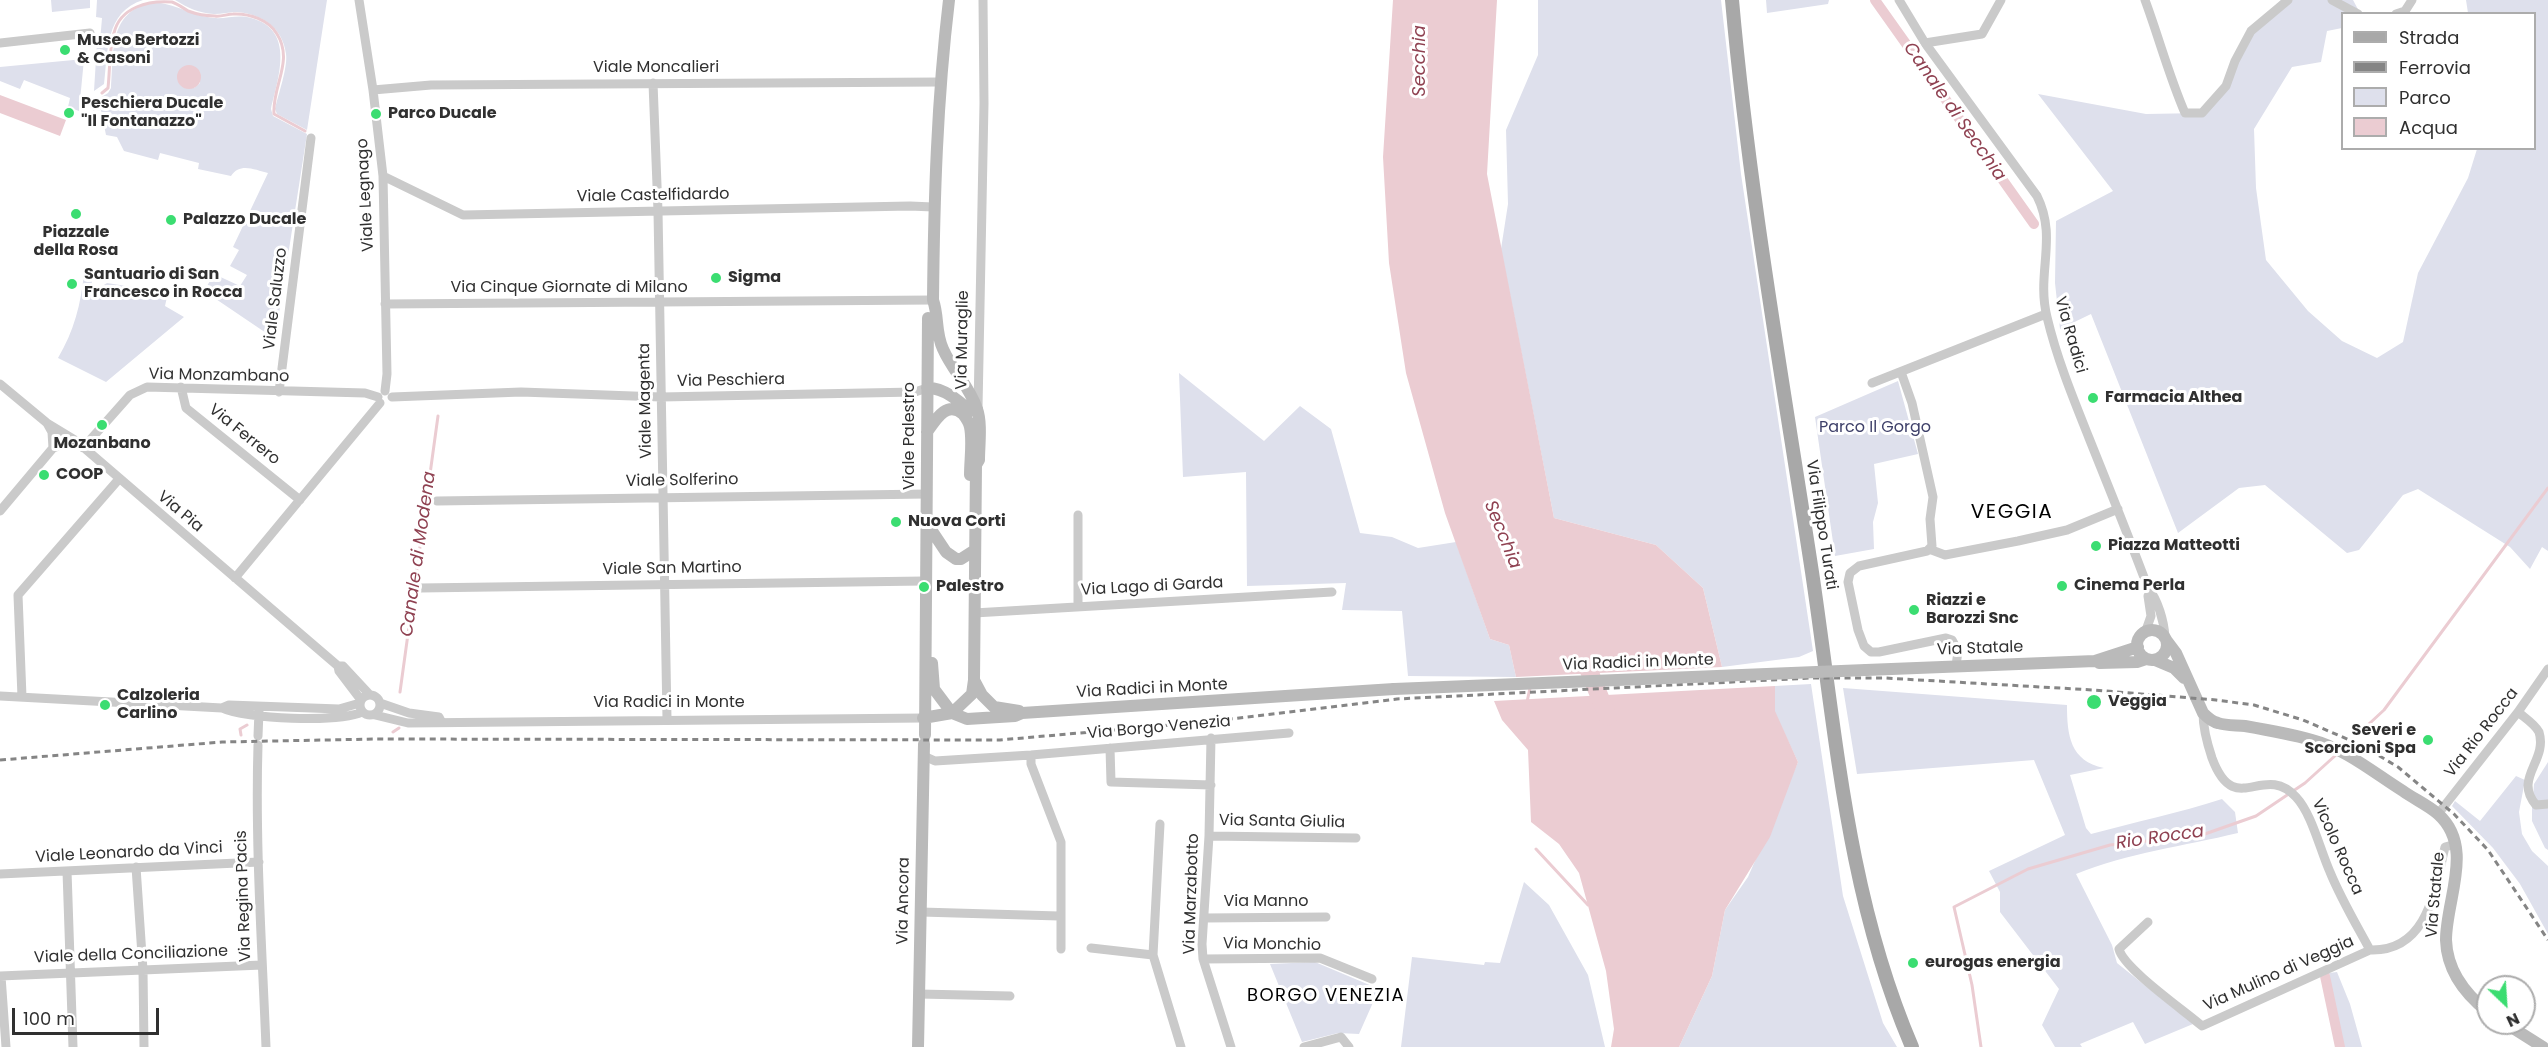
<!DOCTYPE html>
<style>
body{margin:0}
#map{position:relative;width:2548px;height:1047px;overflow:hidden;background:#fff;font-family:Poppins,sans-serif}
canvas{display:block}
.legend{position:absolute;left:2341px;top:12px;width:195px;height:138px;box-sizing:border-box;background:#fff;border:2px solid #acacac;margin:0;padding:8px 10px;list-style:none;font-size:18px;color:#303030}
.legend li{display:flex;align-items:center;gap:12px;height:30px}
.legend b{width:30px;border:2px solid #acacac}
.north{position:absolute;left:2476px;top:975px;width:60px;height:60px;box-sizing:border-box;background:#fff;border:2px solid #acacac;border-radius:50%;rotate:155deg;font-size:16px;font-weight:700;line-height:24px;text-align:center;color:#303030}
.north::after{content:'';display:block;margin:auto;width:21px;height:27px;background:#3bdd71;clip-path:polygon(50% 0,100% 100%,50% 72%,0 100%)}
.scale{position:absolute;left:12px;top:1008px;width:147px;height:27px;box-sizing:border-box;border:3px solid #303030;border-top:0;padding-left:8px;font-size:18px;line-height:21px;white-space:nowrap;color:#303030;-webkit-text-stroke:4px #fff;paint-order:stroke}
</style>
<div id="map">
<canvas width="2548" height="1047"></canvas>
<ul class="legend">
<li><b style="height:8px;background:#a8a8a8"></b>Strada</li>
<li><b style="height:8px;background:#858585"></b>Ferrovia</li>
<li><b style="height:16px;background:#dee0ec"></b>Parco</li>
<li><b style="height:16px;background:#ebccd2"></b>Acqua</li>
</ul>
<div class="north">N</div>
<div class="scale">100 m</div>
</div>
<script>
const g = document.querySelector('canvas').getContext('2d');
g.lineJoin = 'round';
function fill(path, color) { g.fillStyle = color; g.fill(path, 'evenodd'); }
function trace(path, color, width, dash) { g.strokeStyle = color; g.lineWidth = width; g.lineCap = dash ? 'butt' : 'round'; g.setLineDash(dash || []); g.stroke(path); }
function drawText(font, color, halo, rows, align = 'center') {
  g.font = font + ' Poppins,sans-serif'; g.lineWidth = 6; g.setLineDash([]); g.textBaseline = 'middle'; g.strokeStyle = halo; g.fillStyle = color; for (const [text, x, y, turn = 0] of rows) {
    g.save(); g.translate(x, y); g.rotate((+turn || 0) * Math.PI / 180); g.textAlign = isNaN(turn) ? turn : align; if (halo) g.strokeText(text, 0, 0); g.fillText(text, 0, 0); g.restore();
  }
}
fill(new Path2D(`
 M51,0H90V8L52,12Z
 M97,0H143C105,12 108,51 104,84L94,91L97,43L100,42L102,18L96,17Z
 M175,0H327L307,130L277,114L275,109C278,95 288,67 286,54C283,28 262,14 237,12C230,12 222,14 214,14C199,13 188,8 175,0Z
 M1538,0H1721L1741,174L1813,651L1799,657L1722,667L1703,588L1656,545L1554,518L1501,249L1508,204L1506,130L1538,55Z
 M1766,0H1829L1828,4L1767,13Z
 M2281,0H2353L2360,13L2342,14V28L2327,31L2321,62L2292,67L2254,129L2256,188L2266,260L2308,311L2342,341L2377,358L2403,342L2418,273L2468,178L2477,149L2534,148V14L2468,13L2466,0H2548V551L2542,547L2530,569L2510,547L2418,489L2403,495L2359,550L2347,553L2265,485L2239,488L2178,533L2091,314L2060,329L2055,283L2056,221L2113,191L2038,94L2146,114L2202,113L2226,86L2251,31Z
 M152,2C175,3 192,16 214,18C227,19 238,14 251,18C296,30 278,78 271,109L273,116L307,134L275,339L204,291L214,274L240,286L247,275L230,266L239,250L233,247L268,173C255,170 240,162 231,176L198,169L199,163L160,153L158,160L124,151L117,137L106,135L101,110L93,111V102L108,93L111,88C114,51 108,13 152,2ZM184,67L200,72V83L194,88L180,84L178,73Z
 M84,59L79,111L68,107L70,98L24,80L20,89L0,81V67Z
 M84,273H94L91,276L92,284L99,288L107,283L139,288L140,292L167,297L165,306L184,317L106,382L58,358C74,331 81,304 84,273Z
 M1179,373L1264,441L1300,406L1331,429L1360,533L1392,537L1418,548L1456,542L1490,639L1509,645L1516,677L1408,676L1402,611L1342,610L1346,583L1247,586L1246,472L1183,477Z
 M1898,381L1918,454L1874,464L1878,503L1873,522L1874,549L1835,556L1815,417Z
 M1811,684L1843,896L1883,1023L1897,1047H1679L1712,976L1725,910L1748,877L1798,762L1774,711L1775,686Z
 M1843,688L2067,705C2067,735 2070,761 2104,768L2070,775L2086,828L2091,834C2135,822 2179,813 2222,799L2235,812L2238,833C2184,846 2128,853 2076,874L2112,945L2117,963L2193,1024L2145,1044L2133,1022L2080,1044L2082,1047H2055L2042,1025L2059,989L2000,912V892L1989,871L2065,835L2034,760L1857,774Z
 M2548,762V850L2545,848L2532,821V808L2534,784Z
 M2516,776L2525,780L2519,812L2522,834L2532,851L2548,866V934L2520,884L2493,848L2452,806L2455,801L2480,821Z
 M1524,882L1549,905L1588,975L1605,1047H1401L1412,957L1484,965L1485,962L1500,963Z
 M1315,962L1379,989L1359,1034L1338,1033L1302,1042L1270,964Z
 M2337,972L2350,1004L2362,1047H2342L2329,973Z`), '#dee0ec');
fill(new Path2D(`
 M1393,0H1497L1487,174L1554,518L1656,545L1703,588L1722,667L1516,677L1509,645L1490,639L1445,513L1406,373L1389,263L1383,157Z
 M177 77a12 12 0 1 1 24 0a12 12 0 1 1-24 0Z
 M0,95L66,120L60,136L0,113Z
 M1775,686V711L1798,762L1770,837L1725,910L1712,976L1679,1047H1611L1614,1029L1606,971L1579,873L1559,844L1531,822L1528,750L1502,720L1494,701Z`), '#ebccd2');
trace(new Path2D(`
 M102,93L108,88C110,70 109,50 114,33C120,7 149,0 172,2C178,4 183,8 188,11C196,14 207,16 215,16C221,17 227,14 233,14C249,13 269,20 277,34C294,61 272,86 274,114L305,131
 M400,692L438,416
 M1527,702L1530,688
 M393,732L399,728
 M241,735L240,729L247,725
 M2342,749L2384,710L2548,488
 M1536,849L1588,905
 M1981,1047L1972,985L1954,907L2028,869L2110,845L2202,835L2256,816L2305,783L2337,754`), '#ebccd2', 3);
trace(new Path2D(`
 M1875,0L2034,224
 M2325,976L2340,1047`), '#ebccd2', 10);
trace(new Path2D(`
 M1573,656L1587,666L1608,717`), '#ebccd2', 18);
trace(new Path2D(`
 M359,0L373,90L383,176L387,374L385,391
 M1899,0L1925,43L2037,196C2058,238 2036,273 2047,317C2057,359 2073,398 2089,438C2109,488 2129,537 2148,588C2158,600 2164,621 2165,637
 M2145,0C2159,38 2169,76 2185,113H2202L2226,86L2235,61L2251,31L2288,0
 M2332,0L2358,14
 M2396,14L2405,11L2412,0
 M0,43L90,33
 M1925,43L1982,34L2001,0
 M653,83L658,211L667,719
 M373,90L431,85L940,82
 M383,176L463,215L910,206L933,207
 M385,304L933,300
 M1901,372L1912,403L1933,497L1930,519L1932,546L1927,551L1859,566L1850,573L1848,582L1858,630L1864,646L1871,652H1879L1946,638L1952,640L1958,651L1956,666
 M1872,383L2046,314
 M0,384L47,423L75,440L303,636L338,666H343L370,695
 M181,387L186,408L300,500
 M279,392L311,138
 M392,397L521,392L661,397L915,392L927,388
 M978,408L984,103L983,0
 M47,423L52,432L53,448
 M83,448L130,395L147,387L365,393L378,397
 M437,501L927,494
 M0,511L53,448L75,440
 M1929,549L1945,555L2018,541L2067,530L2118,509
 M235,578L380,403
 M420,588L924,581
 M1078,606V515
 M974,613L1332,592
 M2145,633L2151,616L2148,596
 M338,666L339,671L361,700
 M360 705a10 10 0 1 1 20 0a10 10 0 1 1-20 0Z
 M0,696L222,708L229,705L339,709L360,703
 M22,697L18,595L119,479
 M380,703L409,713L439,717L441,721
 M222,708C245,719 339,723 362,712
 M2518,712C2525,718 2535,724 2539,732C2548,761 2513,778 2536,805L2548,804
 M2203,713C2203,729 2207,743 2212,758C2235,820 2263,761 2296,797C2312,814 2320,850 2330,872C2341,899 2356,924 2370,950
 M375,715L408,723L923,718
 M258,736L259,711
 M1211,738L1209,836L1202,944L1203,959L1231,1047
 M258,745C255,845 262,946 266,1047
 M1110,748L1111,782L1211,785
 M1031,755V764L1061,842V949
 M924,756L935,761L1031,755L1289,733
 M2438,814L2518,712L2548,669
 M1160,824L1153,955L1181,1047
 M1209,836L1356,838
 M136,867L143,970L144,1047
 M67,871L73,1047
 M0,874L259,862
 M921,912L1059,916
 M1205,918L1326,917
 M2148,922L2119,949C2123,968 2185,1011 2202,1026L2370,950C2428,952 2435,889 2445,847L2456,844
 M1091,948L1153,955
 M1203,959L1320,958L1372,979
 M0,976L262,965
 M1,976L6,1047
 M919,994L1010,996
 M1304,1047L1341,1037L1349,1047`), '#cacaca', 9);
trace(new Path2D(`
 M949,0C937,100 934,200 933,300C939,317 935,332 943,349C952,370 970,387 977,409C982,423 979,445 979,460L976,465L974,680L972,694L952,713
 M927,388C943,387 959,401 970,411
 M927,432C936,419 947,400 963,414C966,418 969,422 970,427C973,441 970,460 970,475
 M926,522L946,552L956,559H961L975,550
 M2137 645a15 15 0 1 1 30 0a15 15 0 1 1-30 0Z
 M2167,641L2176,653L2203,713C2207,717 2213,722 2218,723C2226,726 2237,725 2245,726C2268,730 2290,734 2312,740C2346,749 2374,773 2403,791C2414,799 2428,805 2438,814C2475,847 2446,899 2446,940C2447,971 2465,994 2488,1012
 M2155,660L2174,668L2184,678
 M932,663L934,689L952,713
 M2099,663L2137,662L2146,659
 M1866,670L2095,661L2138,647
 M974,680L982,695L994,707L1019,711
 M923,718L952,713L967,719L1015,716L1022,713L1394,689
 M925,735L928,318
 M2505,1023L2543,1047
 M918,1047L924,744`), '#bababa', 12);
trace(new Path2D(`
 M1732,0C1749,192 1783,382 1812,572C1836,733 1847,896 1912,1047`), '#a8a8a8', 14);
trace(new Path2D(`
 M0,760L222,742L377,739L1000,740L1205,722L1397,699L1811,678H1885L2093,690L2216,700L2254,705L2303,720L2361,745L2398,767L2454,814L2488,850L2548,940`), '#858585', 3, [6, 4.5]);
trace(new Path2D(`
 M1394,689L1866,670`), '#bababa', 12);
for (const [x, y, r, color] of [
 [65,50,6,"#3bdd71"],
 [69,113,6,"#3bdd71"],
 [376,114,6,"#3bdd71"],
 [76,214,6,"#3bdd71"],
 [171,220,6,"#3bdd71"],
 [716,278,6,"#3bdd71"],
 [72,284,6,"#3bdd71"],
 [2093,398,6,"#3bdd71"],
 [102,425,6,"#3bdd71"],
 [44,475,6,"#3bdd71"],
 [896,522,6,"#3bdd71"],
 [2096,546,6,"#3bdd71"],
 [2062,586,6,"#3bdd71"],
 [924,587,6,"#3bdd71"],
 [1914,610,6,"#3bdd71"],
 [2094,702,8,"#3bdd71"],
 [105,705,6,"#3bdd71"],
 [2428,740,6,"#3bdd71"],
 [1913,963,6,"#3bdd71"]
]) { const dot = new Path2D(); dot.arc(x, y, r, 0, 2 * Math.PI); g.fillStyle = color; g.fill(dot); trace(dot, '#fff', 2); }
drawText('bold 16px', '#303030', '#fff', [
 ["Museo Bertozzi",77,41],
 ["& Casoni",77,59],
 ["Peschiera Ducale",81,104],
 ["\"Il Fontanazzo\"",81,122],
 ["Parco Ducale",388,114],
 ["Palazzo Ducale",183,220],
 ["Piazzale",76,233,"center"],
 ["della Rosa",76,251,"center"],
 ["Santuario di San",84,275],
 ["Francesco in Rocca",84,293],
 ["Sigma",728,278],
 ["Farmacia Althea",2105,398],
 ["Mozanbano",102,444,"center"],
 ["COOP",56,475],
 ["Nuova Corti",908,522],
 ["Piazza Matteotti",2108,546],
 ["Cinema Perla",2074,586],
 ["Palestro",936,587],
 ["Riazzi e",1926,601],
 ["Barozzi Snc",1926,619],
 ["Calzoleria",117,696],
 ["Carlino",117,714],
 ["Veggia",2108,702],
 ["Severi e",2416,731,"right"],
 ["Scorcioni Spa",2416,749,"right"],
 ["eurogas energia",1925,963]
], 'left');
drawText('16px', '#303030', '#fff', [
 ["Viale Moncalieri",656,68],
 ["Viale Legnago",366,195,-93],
 ["Viale Castelfidardo",653,196,-1],
 ["Via Cinque Giornate di Milano",569,288],
 ["Viale Saluzzo",276,299,-83],
 ["Via Radici",2070,335,74],
 ["Via Muraglie",963,340,-89],
 ["Via Monzambano",219,376,1],
 ["Via Peschiera",731,381,-1],
 ["Viale Magenta",646,401,-91],
 ["Via Ferrero",244,435,39],
 ["Viale Palestro",910,436,-90],
 ["Viale Solferino",682,481,-1],
 ["Via Pia",180,512,40],
 ["Via Filippo Turati",1821,525,81],
 ["Viale San Martino",672,569,-1],
 ["Via Lago di Garda",1152,587,-3],
 ["Via Statale",1980,649,-2],
 ["Via Radici in Monte",1638,663,-2],
 ["Via Radici in Monte",1152,689,-3],
 ["Via Radici in Monte",669,703],
 ["Via Borgo Venezia",1159,728,-5],
 ["Via Rio Rocca",2482,733,-52],
 ["Via Santa Giulia",1282,822,1],
 ["Vicolo Rocca",2337,847,66],
 ["Viale Leonardo da Vinci",129,853,-3],
 ["Via Marzabotto",1192,894,-88],
 ["Via Statale",2436,895,-85],
 ["Via Regina Pacis",244,896,-92],
 ["Via Ancora",904,901,-89],
 ["Via Manno",1266,902],
 ["Via Monchio",1272,945,1],
 ["Viale della Conciliazione",131,955,-2],
 ["Via Mulino di Veggia",2279,974,-24]
]);
drawText('16px', '#3f416a', '#fff', [
 ["Parco Il Gorgo",1875,428]
]);
drawText('italic 18px', '#8f4151', '#fff', [
 ["Secchia",1420,61,-90],
 ["Canale di Secchia",1954,112,55],
 ["Secchia",1502,535,68],
 ["Canale di Modena",419,554,-82],
 ["Rio Rocca",2160,838,-8]
]);
g.letterSpacing = '1.5px';
drawText('18px', '#000', '#fff', [
 ["BORGO VENEZIA",1326,996]
]);
g.letterSpacing = '0px';
g.letterSpacing = '1.5px';
drawText('20px', '#000', '#fff', [
 ["VEGGIA",2012,513]
]);
g.letterSpacing = '0px';
</script>
